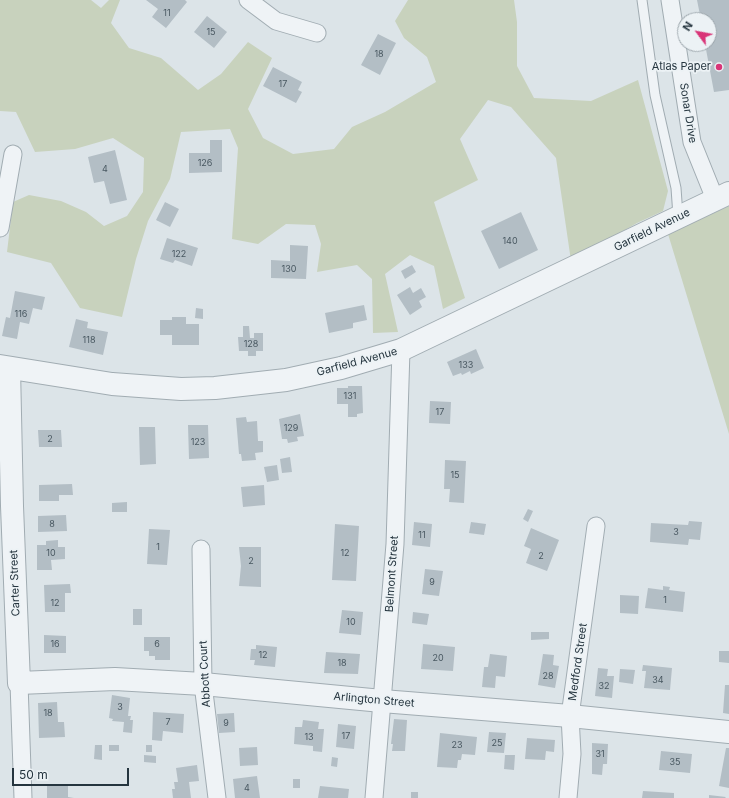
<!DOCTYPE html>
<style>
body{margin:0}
#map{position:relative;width:729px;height:798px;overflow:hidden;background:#dce4e8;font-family:Inter,sans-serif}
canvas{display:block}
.north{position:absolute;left:677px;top:12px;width:40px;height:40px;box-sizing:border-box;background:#ecf2f5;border:1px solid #9ca6ac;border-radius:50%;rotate:302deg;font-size:11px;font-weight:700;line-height:16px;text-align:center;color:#25353f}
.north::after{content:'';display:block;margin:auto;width:14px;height:18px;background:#d93578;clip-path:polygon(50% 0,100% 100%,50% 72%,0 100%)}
.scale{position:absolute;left:12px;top:768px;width:117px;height:18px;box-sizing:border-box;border:2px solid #25353f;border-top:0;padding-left:5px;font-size:12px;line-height:14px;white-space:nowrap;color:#25353f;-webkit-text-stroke:3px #ecf2f5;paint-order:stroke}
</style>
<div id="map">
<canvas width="729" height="798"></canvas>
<div class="north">N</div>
<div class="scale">50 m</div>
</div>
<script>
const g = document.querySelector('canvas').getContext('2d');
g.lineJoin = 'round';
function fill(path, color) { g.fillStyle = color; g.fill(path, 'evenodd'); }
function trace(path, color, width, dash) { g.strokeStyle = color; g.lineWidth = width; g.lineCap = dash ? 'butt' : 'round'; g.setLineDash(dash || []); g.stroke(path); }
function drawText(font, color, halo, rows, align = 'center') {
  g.font = font + ' Inter,sans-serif'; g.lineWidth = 3.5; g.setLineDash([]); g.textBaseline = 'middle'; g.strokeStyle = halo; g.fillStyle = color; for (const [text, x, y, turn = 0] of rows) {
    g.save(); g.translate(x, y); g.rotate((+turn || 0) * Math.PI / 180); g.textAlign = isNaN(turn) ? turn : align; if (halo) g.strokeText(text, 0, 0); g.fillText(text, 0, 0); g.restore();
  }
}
fill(new Path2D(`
 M0,0H91L101,8L109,0H120L111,23L129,48L161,58L198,90L221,74L248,42L272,58L248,109L263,138L293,154L334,149L352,127L385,112L436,82L427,57L404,38L395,21L408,0H514L517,22V66L534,98L591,101L638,80L668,191L663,211L637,223L571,261L556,158L511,107L488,100L460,139L478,180L434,202L465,298L443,309L434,266L410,255L385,274L398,332L373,333L372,279L357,265L317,272L321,244L315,225L286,224L258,244L232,239L238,148L230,129L181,132L170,179L148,221L136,259L122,317L80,308L51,263L7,252L13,202L29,195L61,201L86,212L104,226L127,216L143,192L144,158L113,138L75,149L35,152L16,112L0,111Z
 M729,206V434L668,234Z`), '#c8d2bd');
fill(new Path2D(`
 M146,0H185L187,2L166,28L152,17L158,9Z
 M697,0H729V90L714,92L705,44H709V20H701Z
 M207,16L227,32L214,48L194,32Z
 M378,34L396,43L380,75L361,65Z
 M273,67L302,82L298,90L302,92L296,103L263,86Z
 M210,140H222V172L189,173V153H210Z
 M115,150L127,200L110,204L104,181L94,183L88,157Z
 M165,202L179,209L170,227L156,220Z
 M521,212L538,250L499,269L481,231Z
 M167,238L198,248L192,266L175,260L173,263L160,259Z
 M290,245L308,246L306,279L271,278V260L290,261Z
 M412,265L416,272L405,279L401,271Z
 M410,287L413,293L421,288L426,297L419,301L422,307L410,315L397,295Z
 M15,291L45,297L42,310L33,308L29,324L20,322L17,339L2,336L6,317L10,318Z
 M364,305L367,320L353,323V328L329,333L325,313Z
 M196,308L203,309V319L195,318Z
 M172,317H186V324H199V345H172V335H160V320H172Z
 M76,319L88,322L87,328L108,332L103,355L69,347Z
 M243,326H249L250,338H254V333H263V351H256V356H248V351H239L238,337H243Z
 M476,349L484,368L471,374L470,371L462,375L461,373L453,376L447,362Z
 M348,386H362L363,413L357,414V417H348V404H337V388H348Z
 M430,401L451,402L450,424L429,423Z
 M300,414L304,436L297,437L298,441L288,443L287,439H282L279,419Z
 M246,417L247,422L257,421L258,441H263V452L255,453L256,460L242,461L241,454H239L236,418Z
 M188,425H208L209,458L189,459Z
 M139,427H155L156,464L140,465Z
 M38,430H61L62,447H39Z
 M290,457L292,472L282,473L280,459Z
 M445,460L466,461L464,503L449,502L450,489H444Z
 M277,465L279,480L267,482L264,467Z
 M72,484L73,495H59V501H39V485Z
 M264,485L265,505L243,507L241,487Z
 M127,502V512H112V503Z
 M528,509L533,511L528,522L523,519Z
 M66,515L67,531L38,532V516Z
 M689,521L702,522L700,540L689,539L688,545L650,542L651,523L688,525Z
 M414,522L432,524L430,547L412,545Z
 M471,522L486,524L484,535L469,533Z
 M335,524L359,526L356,581L332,580Z
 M531,528L559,540L547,571L526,563L531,549L524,546Z
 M149,529L170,530L167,565L147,564Z
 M58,540V547H65V559L51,560L52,570H37V545H46V541Z
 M239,547H261V587L239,586L241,566Z
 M425,569L443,571L439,596L422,594Z
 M70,584L71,593H65V612H45L44,585Z
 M663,586L670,587L669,590L685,592L683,612L645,608L648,588L663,590Z
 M620,595L639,596L638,614L620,613Z
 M133,609H142V625H133Z
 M342,610L363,612L361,635L339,633Z
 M413,612L429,614L427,625L412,623Z
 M531,632H549V639L531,640Z
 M44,635L66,636V653H44Z
 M144,637H170V660H155V656H149V651H144Z
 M423,644L455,647L453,671L421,669Z
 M256,645L277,647L275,667L254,665L255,660H250L251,649H256Z
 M719,651H729V663L719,662Z
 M326,652L360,654L358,674L324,673Z
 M490,654L507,656L505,677L496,676L495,688L482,687L484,667H488Z
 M543,654L554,655L553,665L559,666L555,688L538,685Z
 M643,665L672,668L670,690L644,688L646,671H642Z
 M598,668L608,669L607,676H614L612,698L595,696Z
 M620,669L635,670L633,684L619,682Z
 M725,685H729V714L723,713Z
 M112,695L130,698L128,716H131L130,720H133L132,733L123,732L124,722L112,721L113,719L109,718Z
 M57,702L58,722H64L65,737L39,738L38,703Z
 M153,712L184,714L183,733L163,731L162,741L152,740Z
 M234,713L235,732L219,733L217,714Z
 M394,719L407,720L405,751H392L393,744H391Z
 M303,720L319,722L318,729H324L322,752L313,751V746L294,744L295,727H302Z
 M338,724L356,726L354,749L336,747Z
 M489,732L506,733L504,753L487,752Z
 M440,733L477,737L475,755L462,754L461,760H458L457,768L437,767Z
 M527,738L555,740L554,752L546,751L545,760L525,759Z
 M592,743L608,744L607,764H603L602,775L592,774Z
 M95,745H102V760L94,759Z
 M109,745H119V751H109Z
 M146,745H152V752H146Z
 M257,747L258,765L240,766L239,748Z
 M726,748H729V788L719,786Z
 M661,751L692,754L690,773L659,770Z
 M144,755L156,756V763L144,762Z
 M505,755H515L514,770L504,769Z
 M332,757L338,758L337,767L331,766Z
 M197,765L199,781L189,782L191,798H173L172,789H175L174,782H178L176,768Z
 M257,776L260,798H235L233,779Z
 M293,779H300V788H293Z
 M47,784H68V797L74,798H47Z
 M320,786L349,789L348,798H318Z
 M643,791L674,793V798H642Z
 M411,792H418V798H411Z
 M709,795L726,797L725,798H709Z`), '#b3bec5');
const service = new Path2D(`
 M642,0L655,95L676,188L678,216`);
const minor = new Path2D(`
 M248,0L276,21L317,33
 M670,0L692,142L715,199
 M0,228L13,154
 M201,549L203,684L217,798
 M19,683L23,798
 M374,798L395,544L401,350
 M568,798L572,754L570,716L596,526`);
const tertiary = new Path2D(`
 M0,366L112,384L181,389L215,388L286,380L341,368L401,350L729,193
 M9,368L12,506L19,683L115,679L203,684L382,701L570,716L729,732`);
trace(service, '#a1acb2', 11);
trace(minor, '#a1acb2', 19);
trace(tertiary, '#a1acb2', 24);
trace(service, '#eff3f6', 9);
trace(minor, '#eff3f6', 17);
trace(tertiary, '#eff3f6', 22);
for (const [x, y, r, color] of [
 [719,67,4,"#d93578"]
]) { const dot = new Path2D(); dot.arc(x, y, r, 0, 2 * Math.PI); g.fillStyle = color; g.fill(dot); trace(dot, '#ecf2f5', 1.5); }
drawText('9px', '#485760', null, [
 ["11",167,13],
 ["15",211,32],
 ["18",379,54],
 ["17",283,84],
 ["126",205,163],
 ["4",105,169],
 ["140",510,241],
 ["122",179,254],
 ["130",289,269],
 ["116",21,314],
 ["118",89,340],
 ["128",251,344],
 ["133",466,365],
 ["131",350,396],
 ["17",440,412],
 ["129",291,428],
 ["2",50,439],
 ["123",198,442],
 ["15",455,475],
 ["8",52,524],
 ["3",676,532],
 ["11",422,535],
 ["1",158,547],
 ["10",51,553],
 ["12",345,553],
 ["2",541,556],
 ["2",251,561],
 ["9",432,582],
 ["1",665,600],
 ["12",55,603],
 ["10",351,622],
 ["16",55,644],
 ["6",157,644],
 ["12",263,655],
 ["20",438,658],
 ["18",342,663],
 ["28",548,676],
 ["34",658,680],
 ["32",604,686],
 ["3",120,707],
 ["18",48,713],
 ["7",168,722],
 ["9",226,723],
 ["17",346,736],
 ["13",309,737],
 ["25",497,743],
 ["23",457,745],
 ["31",600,754],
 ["35",675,762],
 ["4",247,788]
]);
drawText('11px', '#25353f', '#ecf2f5', [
 ["Atlas Paper",711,67]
], 'right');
drawText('11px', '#25353f', '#ecf2f5', [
 ["Sonar Drive",688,113,81],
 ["Garfield Avenue",652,230,-26],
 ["Garfield Avenue",357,362,-15],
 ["Belmont Street",392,574,-86],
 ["Carter Street",15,583,-92],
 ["Medford Street",578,662,-82],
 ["Abbott Court",205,674,-93],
 ["Arlington Street",374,700,5]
]);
</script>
